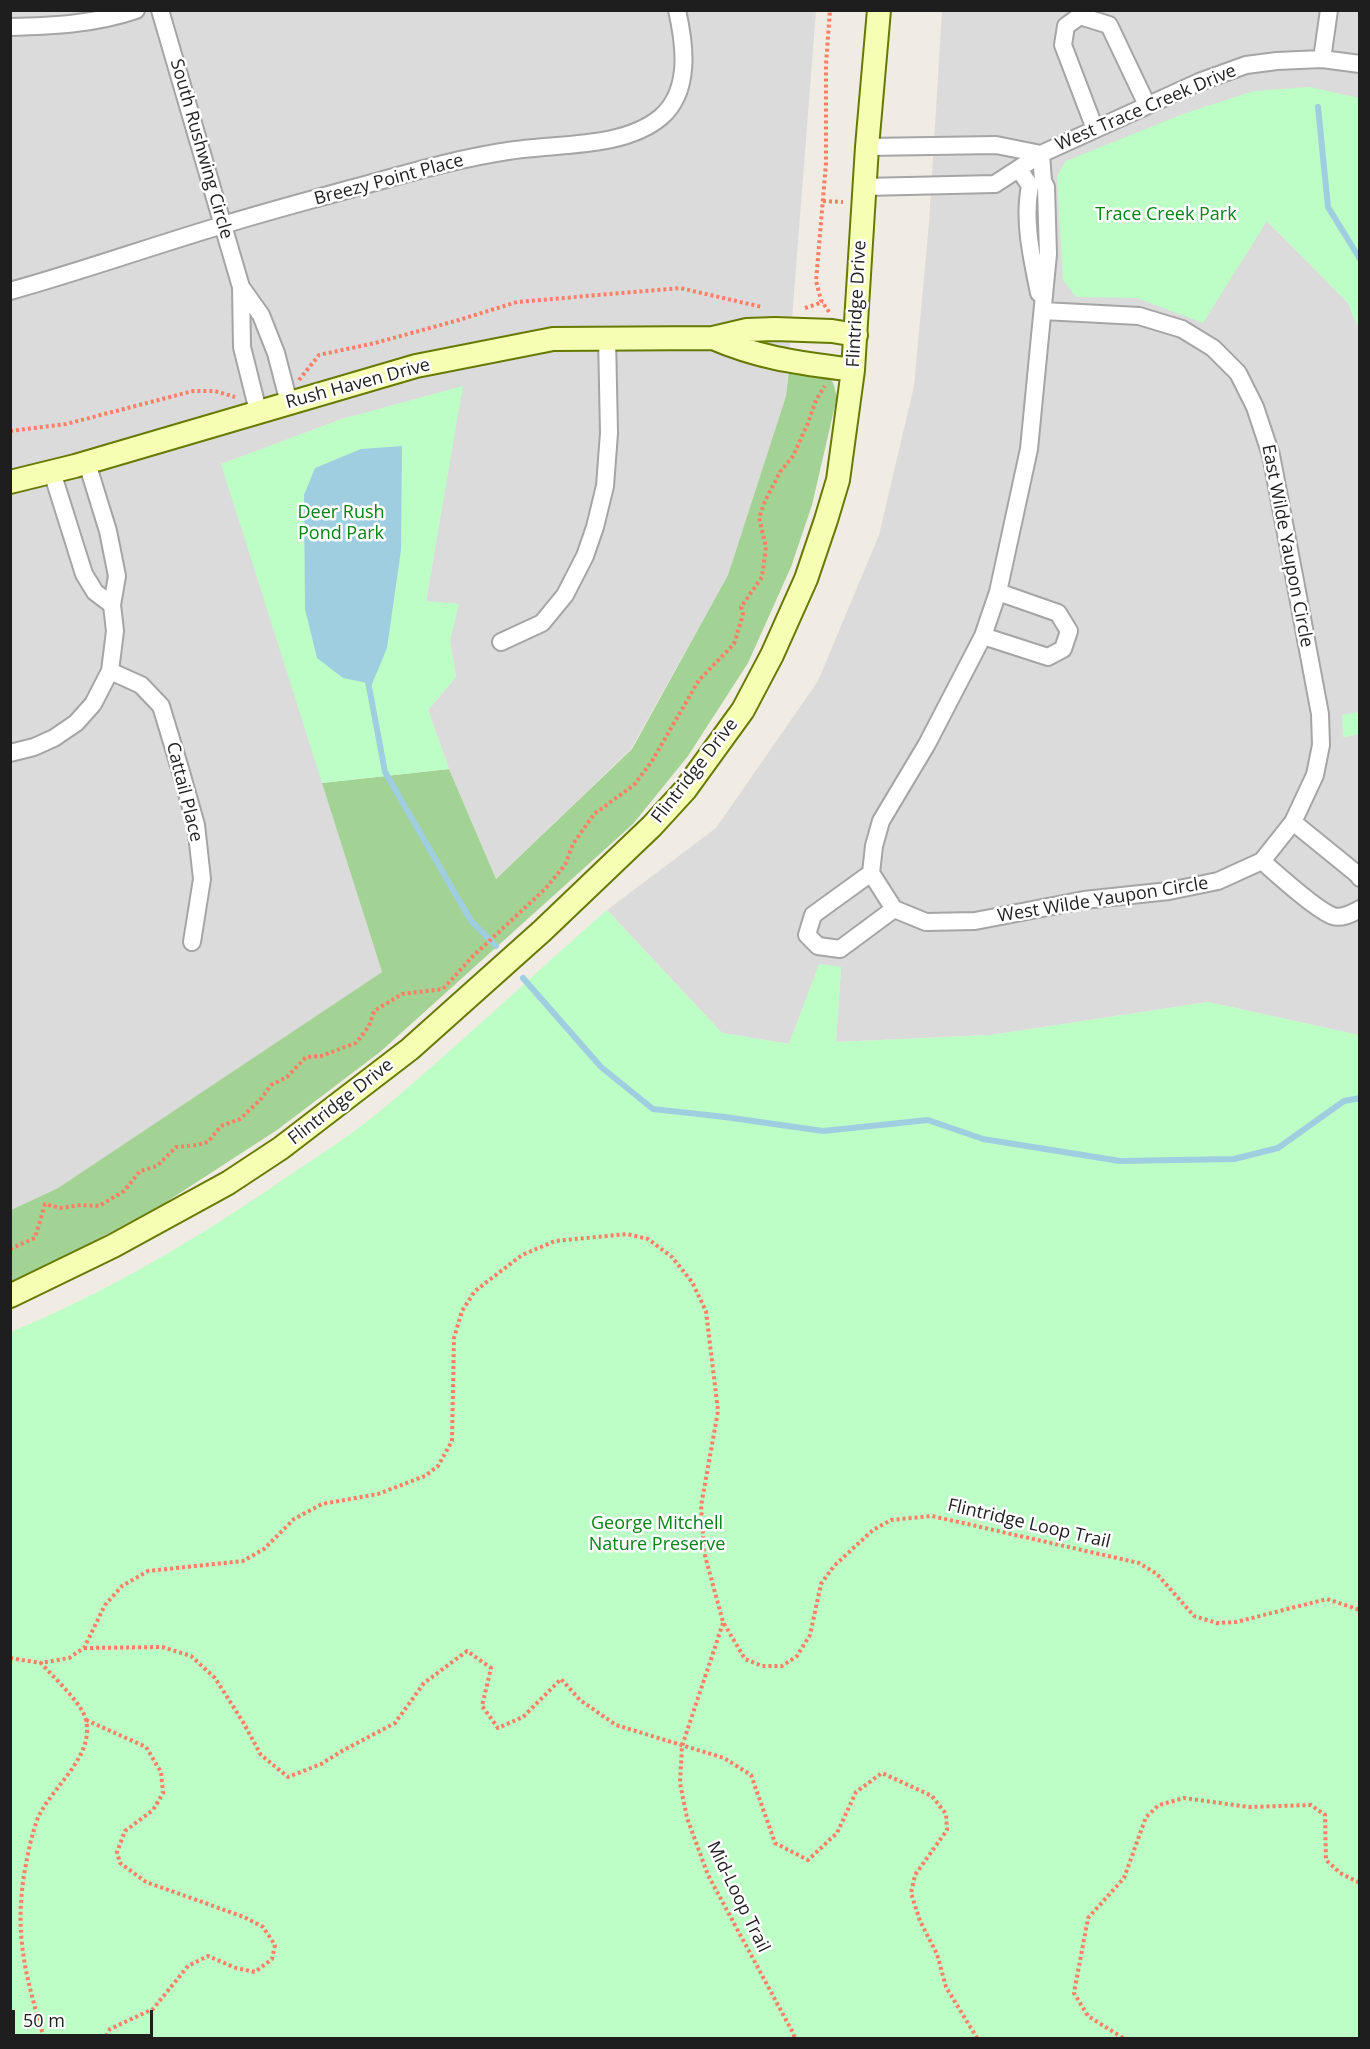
<!DOCTYPE html>
<style>
body{margin:0}
#map{position:relative;width:1370px;height:2049px;overflow:hidden;background:#f0ece3;font-family:"Open Sans",sans-serif}
canvas{display:block}
.frame{position:absolute;inset:0;border:12px solid #1e1e1e;pointer-events:none}
.scale{position:absolute;left:12px;top:2010px;width:141px;height:27px;box-sizing:border-box;border:3px solid #1e1e1e;border-top:0;padding-left:8px;font-size:18px;line-height:21px;white-space:nowrap;color:#1e1e1e;-webkit-text-stroke:4px #fff;paint-order:stroke}
</style>
<div id="map">
<canvas width="1370" height="2049"></canvas>
<div class="frame"></div>
<div class="scale">50 m</div>
</div>
<script>
const g = document.querySelector('canvas').getContext('2d');
g.lineJoin = 'round';
function fill(path, color) { g.fillStyle = color; g.fill(path, 'evenodd'); }
function trace(path, color, width, dash) { g.strokeStyle = color; g.lineWidth = width; g.lineCap = dash ? 'butt' : 'round'; g.setLineDash(dash || []); g.stroke(path); }
function drawText(font, color, halo, rows, align = 'center') {
  g.font = font + ' "Open Sans",sans-serif'; g.lineWidth = 5; g.setLineDash([]); g.textBaseline = 'middle'; g.strokeStyle = halo; g.fillStyle = color; for (const [text, x, y, turn = 0] of rows) {
    g.save(); g.translate(x, y); g.rotate((+turn || 0) * Math.PI / 180); g.textAlign = isNaN(turn) ? turn : align; if (halo) g.strokeText(text, 0, 0); g.fillText(text, 0, 0); g.restore();
  }
}
fill(new Path2D(`
 M11,11H816L786,396L728,575L631,749L496,879L449,769L428,710L456,677L450,641L458,604L426,602L462,387L342,419L222,464L382,972L58,1188L11,1210Z
 M942,11H1359V198L1267,221L1348,303L1359,329L1360,712L1343,715V737L1359,734V1035L1208,1002L991,1035L836,1042L841,967L819,965L789,1044L722,1033L607,910L716,828L818,681L879,535L914,386L929,223Z`), '#dcdbdb');
fill(new Path2D(`
 M789,369L822,373L833,382L837,397L812,505L791,567L748,663L688,756L633,824L380,1052L277,1130L163,1204L68,1255L11,1283V1210L58,1188L382,972L322,783L449,769L496,879L632,749L728,575L786,396Z`), '#a3d295');
fill(new Path2D(`
 M1310,87L1359,98V329L1348,303L1267,221L1203,323L1137,298L1076,297L1063,280L1057,176L1066,161L1183,114L1254,91Z
 M463,386L426,601L459,604L450,641L456,677L428,710L449,769L322,783L221,464L342,419Z
 M1359,712V734L1343,737L1342,715Z
 M607,910L722,1033L789,1044L819,964L841,967L836,1042L991,1035L1208,1002L1359,1035V2038H11V1332C108,1292 200,1237 287,1177C322,1154 358,1130 390,1103C464,1040 534,974 607,910Z`), '#bdfdc6');
fill(new Path2D(`
 M402,446L401,550L387,648L372,684L343,678L317,658L305,609L304,495L315,468L361,449Z`), '#a0cee1');
trace(new Path2D(`
 M1318,107L1328,207L1360,259
 M367,676L385,772L471,921L496,946
 M523,978L601,1067L653,1109L725,1117L823,1131L928,1120L983,1139L1120,1161L1234,1159L1278,1148L1344,1101L1360,1098`), '#a0cee1', 6);
const street = new Path2D(`
 M160,10L241,287L242,347L258,411
 M10,27C53,26 95,24 136,10
 M1322,59L1329,10
 M1095,129L1063,45L1066,26L1080,16L1109,25L1147,105
 M867,147L996,145L1041,154
 M1019,169L1030,186C1023,221 1032,258 1039,293
 M864,187L995,184L1041,154L1199,82L1246,65L1277,61L1322,59L1360,64
 M241,287L261,315L276,353L289,403
 M10,291C82,271 152,246 223,225C265,212 307,201 350,189C402,175 454,159 508,151C556,143 623,149 661,117C691,91 685,45 677,10
 M52,472L84,574L95,592L112,605
 M983,636L1048,657L1063,649L1069,631L1058,613L998,592
 M501,642L542,623L565,595L585,556L595,527L605,486L609,433L607,337
 M110,671L141,685L161,706L181,772L196,825L202,879L192,942
 M10,753L34,747L54,738L76,723L93,704L110,671L115,631L112,605L117,576L108,531L87,463
 M1293,822L1357,874L1360,878
 M1262,861C1277,874 1316,910 1333,916C1342,919 1352,913 1360,909
 M871,873L813,915L807,935L818,946L840,949L894,909
 M894,909L926,922L975,921L1084,900L1169,891L1218,881L1262,861L1293,822L1315,775L1321,745L1320,714L1296,586L1271,455L1255,407L1238,373L1213,348L1182,329L1139,316L1043,311
 M894,909L871,873L874,846L881,821L927,744L983,636L998,592L1029,449L1048,254L1046,187L1043,181L1041,154`);
const secondary = new Path2D(`
 M713,338C761,359 802,363 853,370
 M10,482L75,466L416,366L553,339L713,338L747,330L775,329L832,331L856,335
 M10,1296L113,1246L228,1183L281,1148L410,1049L542,931L652,826L685,790L743,710L772,655L806,579L826,520L838,480L853,370L867,147L879,10`);
trace(street, '#a5a5a5', 20);
trace(secondary, '#667a00', 26);
trace(new Path2D(`
 M823,201L843,202
 M805,308L823,302
 M829,312L821,300L816,281L826,163V64L830,10
 M299,380L319,355L375,343L459,320L517,302L680,288L762,307
 M10,431L66,424L193,391H215L235,397
 M10,1249L35,1238L45,1204L60,1208L81,1205L99,1206L124,1191L140,1171L157,1166L176,1147L197,1145L208,1142L221,1126L240,1119L261,1099L271,1085L287,1077L306,1057L321,1056L356,1043L369,1026L374,1011L402,994L443,989L471,958L545,889L565,865L573,844L594,814L634,785L652,761L699,680L734,644L743,614L741,607L762,577L766,547L759,518L765,501L780,472L793,456L808,423L816,400L825,386
 M723,1623L682,1746L680,1783L687,1818L708,1875L792,2031L795,2038
 M84,1648L162,1647L191,1656L215,1678L243,1722L261,1755L288,1777L321,1764L342,1751L395,1723L424,1683L467,1651L491,1668L482,1706L498,1728L523,1717L561,1679L580,1700L616,1725L724,1758L751,1775L775,1843L808,1860L837,1833L856,1792L882,1773L932,1796L946,1814L947,1830L915,1875L911,1893L920,1921L937,1954L946,1987L977,2038
 M10,1658L41,1663
 M86,1720L146,1747L161,1772L163,1793L153,1810L125,1831L117,1852L120,1863L146,1882L244,1917L263,1927L275,1945L272,1959L255,1972L236,1968L208,1956L188,1966L153,2009L110,2029L105,2038
 M44,2038C25,1975 13,1931 26,1864C28,1854 30,1843 33,1833C35,1826 37,1818 41,1812C56,1784 94,1755 86,1720C82,1703 53,1677 41,1663L69,1658L84,1648L105,1605L122,1586L148,1571L243,1561L264,1549L294,1519L322,1504L378,1494L425,1476L438,1466L452,1441L454,1338L462,1311L475,1291L522,1255L555,1241L627,1234L648,1239L672,1257L692,1282L706,1311L718,1411L701,1506L704,1552L723,1622L745,1659L762,1666H782L797,1656L810,1635L821,1584L834,1566L873,1530L891,1520L932,1516L1139,1563L1157,1574L1194,1616L1217,1623L1236,1622L1327,1599L1360,1610
 M1123,2038L1088,2016L1074,1993L1088,1918L1124,1878L1146,1817L1159,1805L1184,1798L1249,1807L1311,1805L1325,1815L1326,1860L1340,1873L1360,1883`), '#ff7e65', 4, [3, 3]);
trace(street, '#fff', 16);
trace(secondary, '#f6feb3', 22);
drawText('18px', '#1e1e1e', '#fff', [
 ["West Trace Creek Drive",1146,108,-23],
 ["South Rushwing Circle",201,149,74],
 ["Breezy Point Place",389,180,-15],
 ["Flintridge Drive",857,304,-87],
 ["Rush Haven Drive",358,384,-15],
 ["East Wilde Yaupon Circle",1287,546,79],
 ["Flintridge Drive",695,771,-52],
 ["Cattail Place",184,792,76],
 ["West Wilde Yaupon Circle",1103,900,-9],
 ["Flintridge Drive",341,1102,-38],
 ["Flintridge Loop Trail",1029,1524,13],
 ["Mid-Loop Trail",738,1897,64]
]);
drawText('18px', '#038516', '#fff', [
 ["Trace Creek Park",1166,215],
 ["Deer Rush",341,513],
 ["Pond Park",341,534],
 ["George Mitchell",657,1524],
 ["Nature Preserve",657,1545]
]);
</script>
